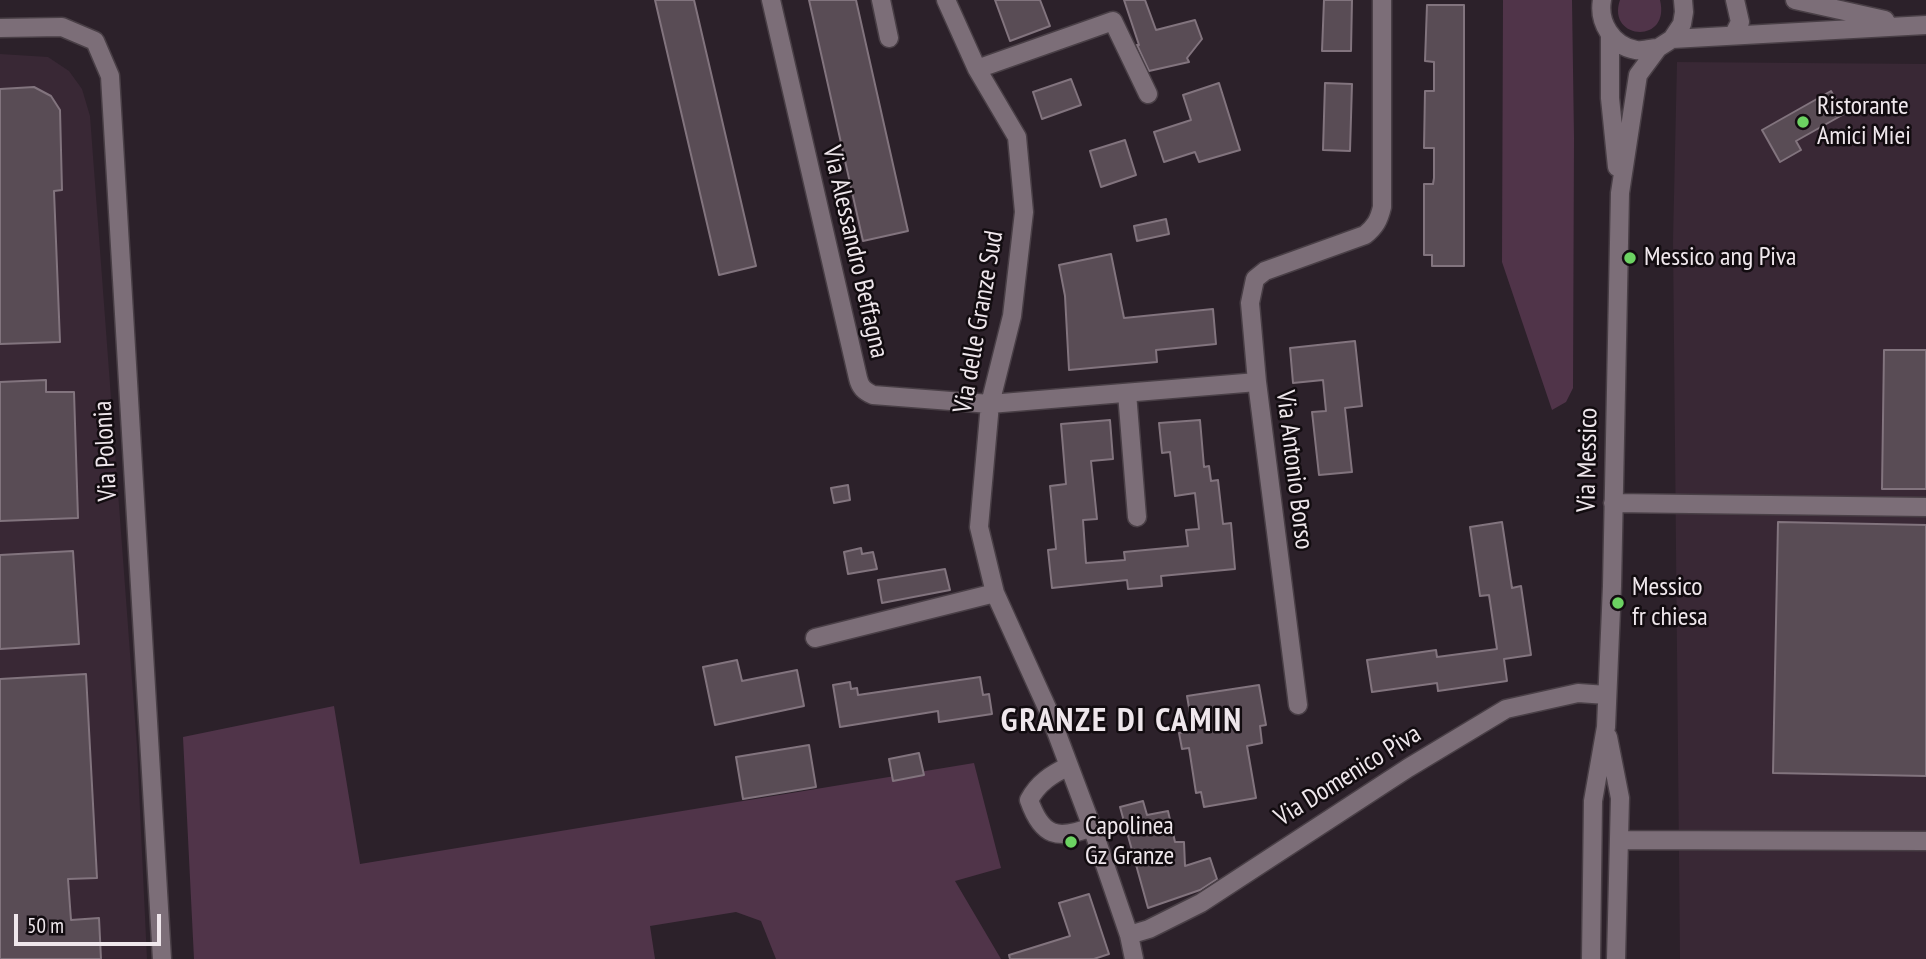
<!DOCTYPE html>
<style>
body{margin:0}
#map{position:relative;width:1926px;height:959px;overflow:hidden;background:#2c212a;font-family:"PT Sans Narrow",sans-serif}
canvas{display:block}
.scale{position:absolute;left:14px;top:914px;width:147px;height:32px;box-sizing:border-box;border:4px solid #efe7ec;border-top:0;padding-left:9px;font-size:21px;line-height:24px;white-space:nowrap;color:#efe7ec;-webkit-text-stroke:5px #120c10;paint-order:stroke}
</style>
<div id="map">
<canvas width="1926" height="959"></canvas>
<div class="scale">50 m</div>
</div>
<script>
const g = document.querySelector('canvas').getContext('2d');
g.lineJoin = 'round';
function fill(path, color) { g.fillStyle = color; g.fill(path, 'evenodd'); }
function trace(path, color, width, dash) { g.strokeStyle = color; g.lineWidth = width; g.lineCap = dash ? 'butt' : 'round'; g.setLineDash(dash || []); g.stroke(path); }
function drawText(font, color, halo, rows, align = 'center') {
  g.font = font + ' "PT Sans Narrow",sans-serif'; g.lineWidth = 5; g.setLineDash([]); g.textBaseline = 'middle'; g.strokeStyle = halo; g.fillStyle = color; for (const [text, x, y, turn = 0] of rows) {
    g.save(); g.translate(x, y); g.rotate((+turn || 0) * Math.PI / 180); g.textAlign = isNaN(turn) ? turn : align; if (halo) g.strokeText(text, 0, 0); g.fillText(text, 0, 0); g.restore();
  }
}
fill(new Path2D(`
 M0,54L48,57L69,71L82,89L90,116L137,747L147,959H0Z
 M1677,62L1926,64V959H1680L1673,241Z`), '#392835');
fill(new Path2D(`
 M1503,0H1572L1574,138L1573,388L1566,402L1552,410L1502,262Z
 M1620,0H1660C1671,45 1606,40 1620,0Z
 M334,706L360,864L974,763L1001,868L955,881L1001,959H776L761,921L736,912L650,926L655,959H194L183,737Z`), '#503449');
const building = new Path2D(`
 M655,0H694L756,266L719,275Z
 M809,0H856L908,231L863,241Z
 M995,0H1040L1050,26L1010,41Z
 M1124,0H1145L1156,30L1195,20L1202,39L1187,58L1189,62L1149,71L1137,45H1139Z
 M1324,0H1352L1351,51H1322Z
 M1427,5H1464V266H1432V255H1424V184H1433L1434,178V148H1424L1425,91H1434V62L1425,61Z
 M1071,79L1081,105L1042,119L1033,92Z
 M1219,83L1240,150L1199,162L1195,152L1164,162L1154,132L1191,120L1183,95Z
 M1325,83L1352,84L1350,151L1323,150Z
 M34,87L51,96L60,110L62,190L54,191L60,342L0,344V89Z
 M1831,91L1844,114L1796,141L1801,150L1780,162L1762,130Z
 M1125,140L1136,175L1101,187L1090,151Z
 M1166,219L1169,234L1137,241L1134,226Z
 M1111,254L1124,318L1213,309L1216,344L1156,350L1157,362L1069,370L1065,296L1059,265Z
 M1355,341L1362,406L1345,408L1352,472L1319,475L1312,412L1326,411L1323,380L1293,383L1290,348Z
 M1884,350H1926V489H1882Z
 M46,380V392H74L78,518L0,521V382Z
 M1110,420L1113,459L1091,461L1097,519L1083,520L1086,563L1125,560L1124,552L1188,546L1186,530L1199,529L1195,493L1175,496L1170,452L1162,453L1159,423L1200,420L1204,467L1209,466L1211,481L1218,480L1223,524L1231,523L1235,569L1161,576L1162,586L1128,589L1127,580L1052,588L1048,550L1056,549L1050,486L1066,484L1061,424Z
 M848,485L850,500L834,503L831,488Z
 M1502,522L1512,588L1521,586L1531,655L1504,659L1507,681L1438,691L1437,683L1372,692L1367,660L1436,650L1437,657L1497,649L1489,595L1480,596L1470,527Z
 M1778,522L1926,525V776L1773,773Z
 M861,548L862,554L873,552L877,569L848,574L844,552Z
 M73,551L79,644L0,649V555Z
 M945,569L950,590L882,603L878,580Z
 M737,660L742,681L797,670L804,706L715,725L703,667Z
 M86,674L97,878L68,879L71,920L99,918L101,959H0V679Z
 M980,677L983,695L989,694L992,714L939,722L938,711L840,727L833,685L850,682L851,689L857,688L858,695Z
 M1259,685L1266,725L1260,726L1262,743L1247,746L1256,798L1204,807L1201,792L1196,793L1189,748L1182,749L1179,733L1193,731L1187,696Z
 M809,745L816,787L743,799L736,757Z
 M919,753L924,775L893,781L889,759Z
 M1143,801L1147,815L1168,811L1175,842H1184L1185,866L1210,858L1217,879L1200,890L1148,908L1120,807Z
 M1089,894L1109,954L1094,959H1010L1009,955L1070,936L1059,903Z`);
fill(building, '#594c55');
trace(building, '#82747e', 2);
const minor = new Path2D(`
 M771,0L858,378C860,387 864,391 873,395L990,404L1257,382L1298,705
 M881,0L889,38
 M946,0L977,69L1017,137L1024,212L1012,316L990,404L979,527L995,593L1048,710L1092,827L1129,935L1134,959
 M1602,0C1598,22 1612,46 1636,50C1642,51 1651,48 1658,48
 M1795,0L1885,20
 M0,28L62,27L95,41L110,76L162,959
 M1734,34L1740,22L1735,0
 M1610,35V98L1617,167
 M1672,39L1926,25
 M977,69L1113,21L1148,94
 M1257,382L1250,303L1255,279L1265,271L1365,235C1375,227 1379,220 1382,207V0
 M1127,393L1137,517
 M1613,503L1926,507
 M815,638L995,593
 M1608,737L1620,798L1616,959
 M1069,766C1052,774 1038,783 1029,800C1042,837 1057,840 1092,827
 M1619,840L1926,841
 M1129,935L1149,929L1201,903L1408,768L1506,709L1578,693L1607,695
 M1591,959L1593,801L1606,727L1612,586L1620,193L1638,75L1658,48L1672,39L1682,24L1684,12L1683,0`);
trace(minor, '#493f46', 21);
trace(minor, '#7c6e78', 18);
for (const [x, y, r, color] of [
 [1803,122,7,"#6cd362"],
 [1630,258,7,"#6cd362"],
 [1618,603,7,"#6cd362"],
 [1071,842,7,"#6cd362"]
]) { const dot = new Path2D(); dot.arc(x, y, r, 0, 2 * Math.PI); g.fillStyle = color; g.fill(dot); trace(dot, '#120c10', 2.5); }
drawText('26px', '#efe7ec', '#120c10', [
 ["Ristorante",1817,107],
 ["Amici Miei",1817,137],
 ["Messico ang Piva",1644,258],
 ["Messico",1632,588],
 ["fr chiesa",1632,618],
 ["Capolinea",1085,827],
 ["Gz Granze",1085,857]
], 'left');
drawText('26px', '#efe7ec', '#120c10', [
 ["Via Alessandro Beffagna",855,252,77],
 ["Via delle Granze Sud",979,322,-80],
 ["Via Polonia",106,451,-93],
 ["Via Messico",1588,460,-89],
 ["Via Antonio Borso",1294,470,83],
 ["Via Domenico Piva",1348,776,-32]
]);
g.letterSpacing = '2px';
drawText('bold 33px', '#efe7ec', '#120c10', [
 ["GRANZE DI CAMIN",1122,722]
]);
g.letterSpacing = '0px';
</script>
